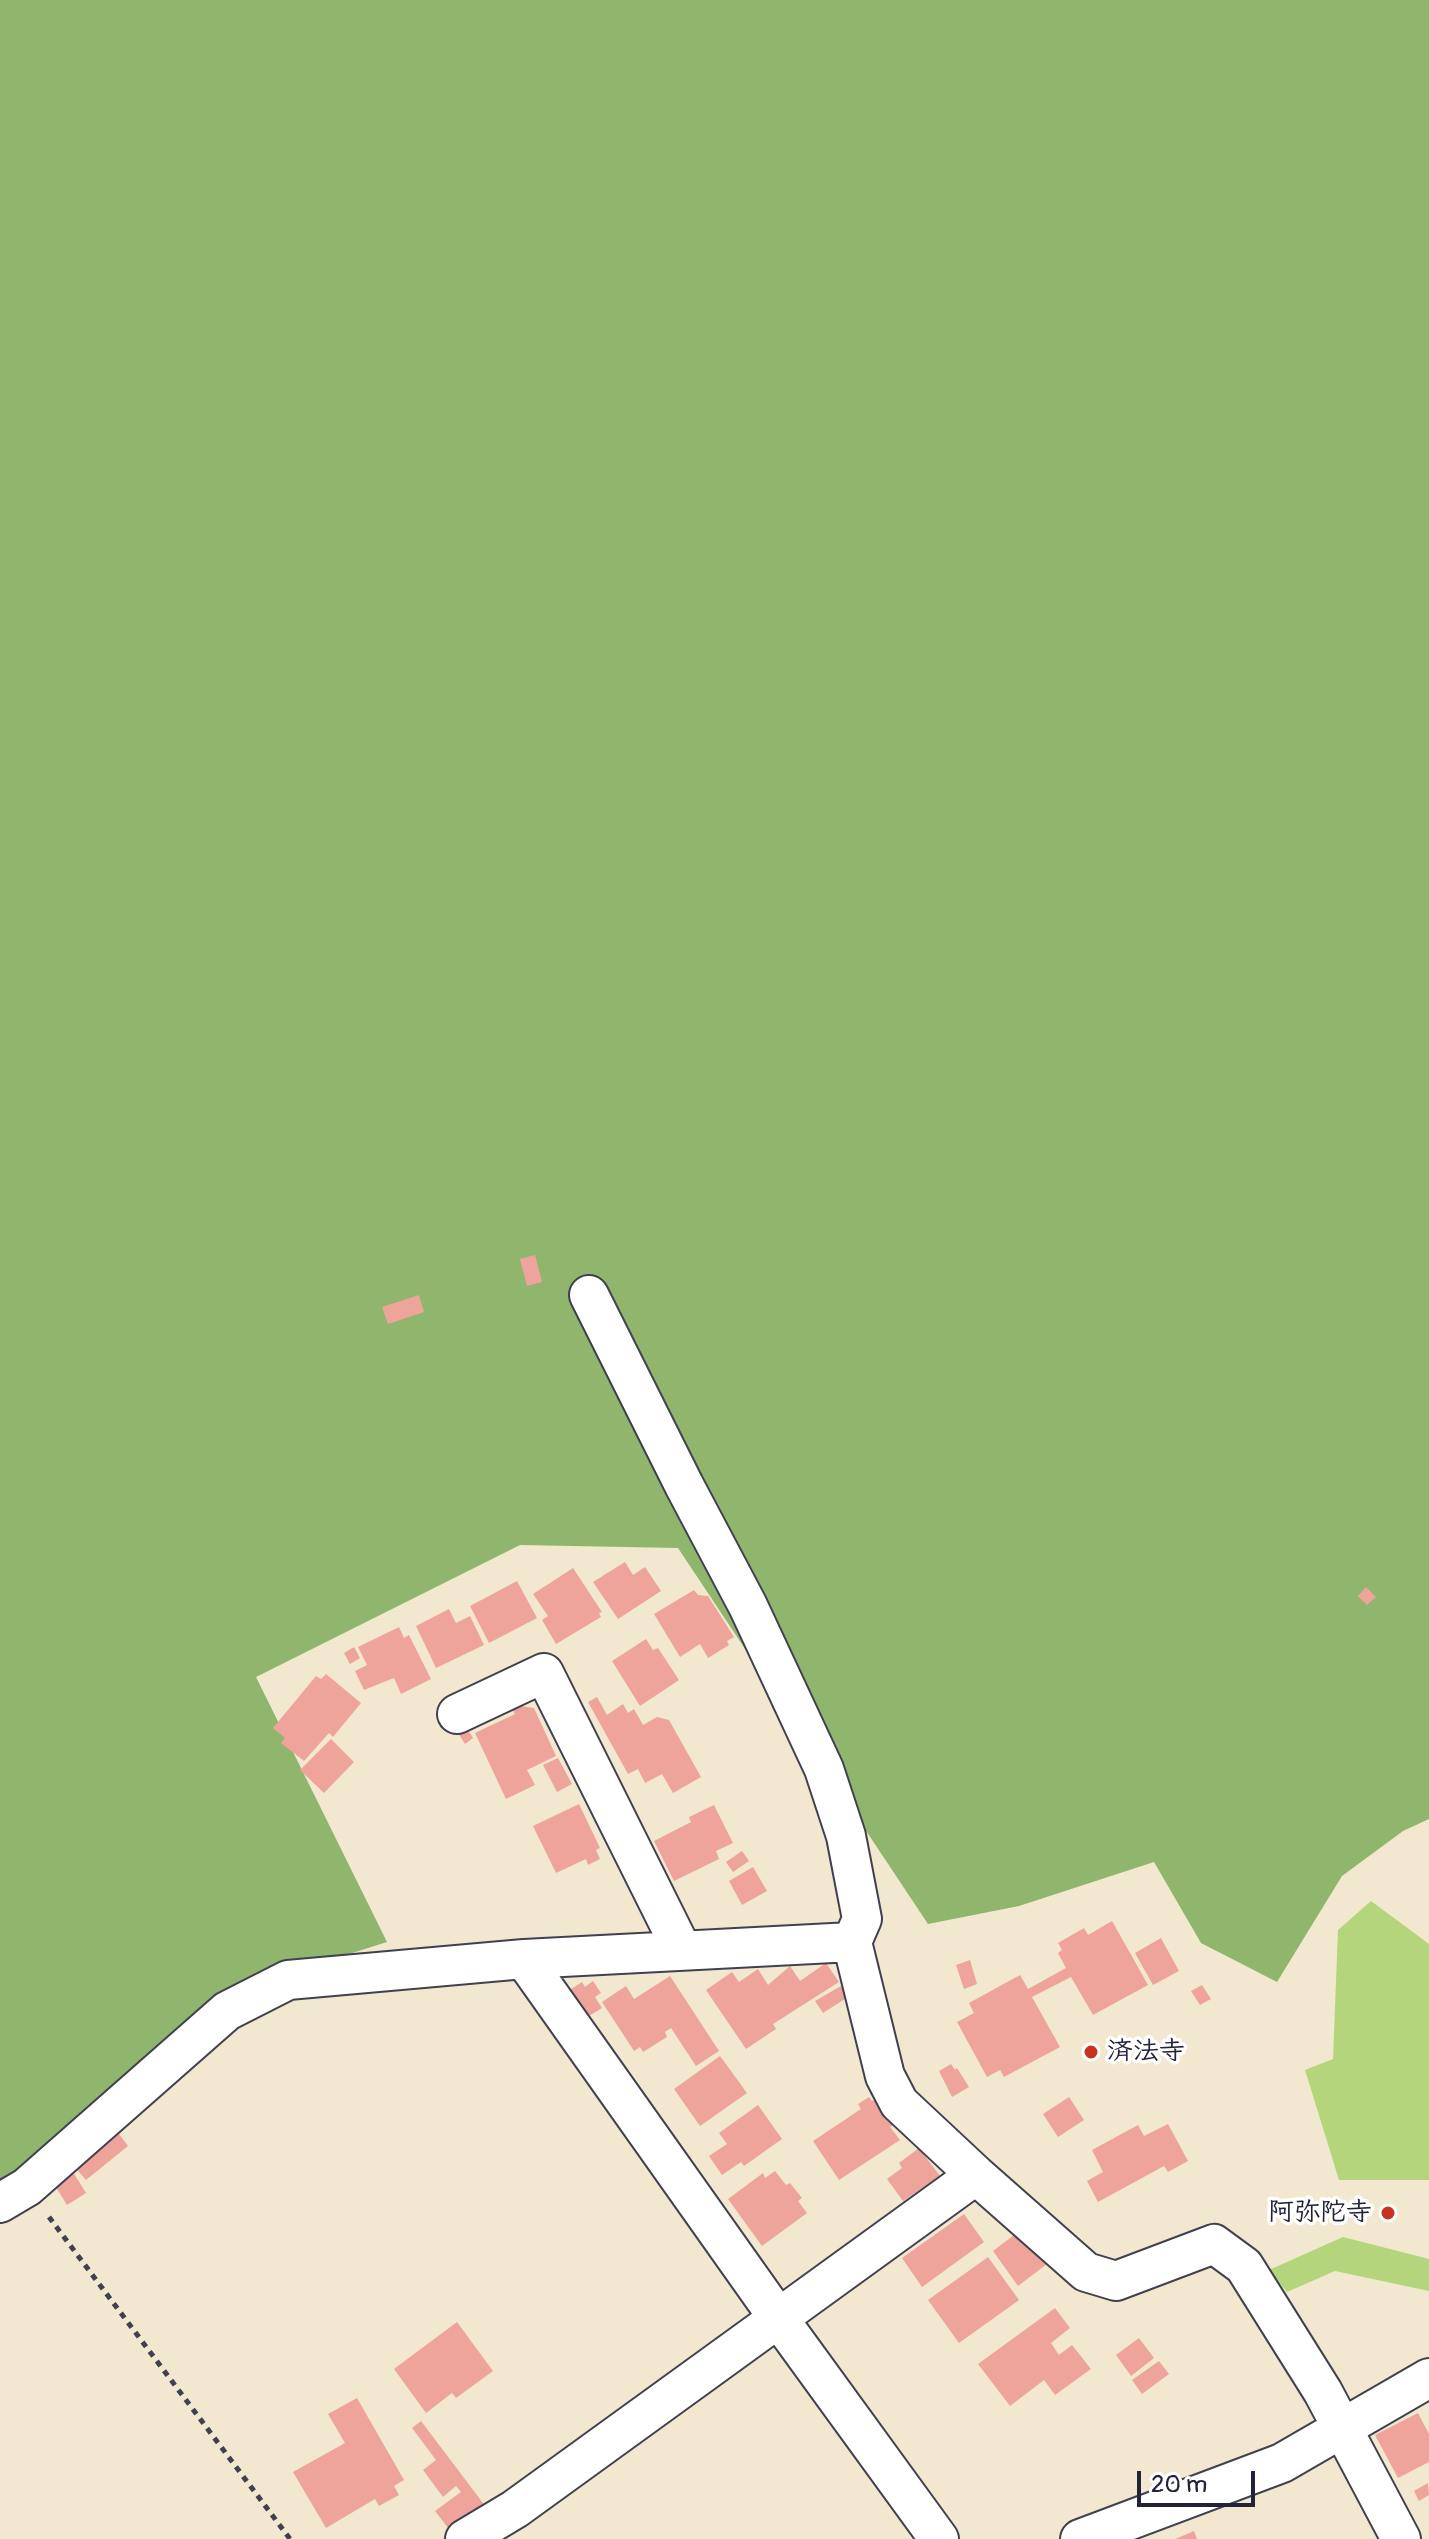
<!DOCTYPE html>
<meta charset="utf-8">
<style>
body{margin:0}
#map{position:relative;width:1429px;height:2539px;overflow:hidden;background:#f1e8cf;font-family:Pangolin,sans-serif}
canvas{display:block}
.scale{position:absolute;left:1137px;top:2471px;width:118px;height:36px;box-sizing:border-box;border:4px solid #22223b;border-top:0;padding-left:10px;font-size:24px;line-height:28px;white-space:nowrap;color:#22223b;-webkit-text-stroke:6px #fff;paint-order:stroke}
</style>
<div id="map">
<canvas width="1429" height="2539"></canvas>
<div class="scale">20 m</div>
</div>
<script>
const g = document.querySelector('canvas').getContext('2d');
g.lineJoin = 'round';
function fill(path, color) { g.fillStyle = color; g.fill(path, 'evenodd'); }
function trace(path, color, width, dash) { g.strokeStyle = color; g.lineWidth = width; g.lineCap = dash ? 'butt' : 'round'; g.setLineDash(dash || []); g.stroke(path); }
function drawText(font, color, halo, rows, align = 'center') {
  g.font = font + ' Pangolin,"Klee One",sans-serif'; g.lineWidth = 7; g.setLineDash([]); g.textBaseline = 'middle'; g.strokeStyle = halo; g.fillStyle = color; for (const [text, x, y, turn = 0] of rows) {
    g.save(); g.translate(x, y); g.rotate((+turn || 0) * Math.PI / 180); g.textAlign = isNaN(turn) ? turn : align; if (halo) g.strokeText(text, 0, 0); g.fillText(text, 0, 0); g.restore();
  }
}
fill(new Path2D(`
 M1371,1901L1429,1944V2180H1339L1305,2070L1333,2059L1338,1930Z
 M1343,2237L1429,2259V2291L1335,2271L1287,2292L1269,2270Z`), '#b4d57c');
fill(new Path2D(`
 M0,0H1429V1819L1403,1831L1342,1876L1277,1982L1201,1943L1154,1862L1019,1906L928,1924L678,1548L520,1545L256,1677L387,1942L254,1984L0,2191Z`), '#8fb66c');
fill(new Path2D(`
 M535,1255L542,1282L527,1286L520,1259Z
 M419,1295L424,1312L388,1324L382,1307Z
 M625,1562L633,1575L645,1567L661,1591L618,1619L593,1582Z
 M573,1568L602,1612L599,1613L601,1617L556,1644L542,1620L548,1616L533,1594Z
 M517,1581L537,1618L489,1643L470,1606Z
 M1366,1587L1376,1597L1367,1605L1358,1596Z
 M694,1590L698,1595L708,1596L734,1637L727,1641L729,1645L708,1658L700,1644L680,1657L654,1614Z
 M449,1609L456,1623L470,1616L484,1645L436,1668L416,1626Z
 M399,1627L404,1638L409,1635L431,1679L401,1694L394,1678L364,1690L355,1671L367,1665L358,1647Z
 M646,1639L653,1650L658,1648L679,1680L640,1706L612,1661Z
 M354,1647L360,1658L350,1664L344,1653Z
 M326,1674L361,1703L333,1737L329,1733L304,1761L281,1743L285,1738L273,1728L316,1676L321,1679Z
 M597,1697L607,1715L623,1704L628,1713L634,1709L643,1725L657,1717L669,1720L701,1777L673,1793L662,1774L645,1783L638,1769L628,1774L588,1702Z
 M520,1706L534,1708L556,1756L527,1770L535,1785L506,1799L475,1733L515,1714L512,1709Z
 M466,1727L473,1738L465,1744L458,1733Z
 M331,1739L354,1762L324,1793L300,1770Z
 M558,1758L572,1784L557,1792L543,1765Z
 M579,1804L600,1848L596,1850L600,1859L588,1865L586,1859L556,1873L533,1826Z
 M714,1805L733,1843L716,1851L719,1859L674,1881L654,1841L691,1822L689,1817Z
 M742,1851L749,1861L733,1872L726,1862Z
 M753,1867L767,1891L742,1905L729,1881Z
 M1112,1921L1148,1985L1093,2015L1071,1977L1032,1997L1060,2047L1004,2077L1000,2070L987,2077L957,2022L974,2013L969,2003L1020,1975L1028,1989L1066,1968L1058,1953L1062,1950L1058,1943L1084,1928L1088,1935Z
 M1161,1938L1179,1971L1153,1985L1135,1953Z
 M970,1960L977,1984L964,1989L956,1965Z
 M826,1963L839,1982L773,2024L776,2029L746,2049L706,1990L732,1972L739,1982L758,1969L768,1985L790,1966L800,1981Z
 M670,1976L719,2051L696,2066L671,2028L665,2032L667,2037L643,2052L640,2047L634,2051L602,2002L626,1986L634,1999Z
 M593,1981L601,1993L595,1997L602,2008L584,2019L566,1992L582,1982L585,1987Z
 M1202,1985L1211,1999L1200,2005L1191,1991Z
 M841,1986L848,1997L823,2013L815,2001Z
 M720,2056L747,2093L700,2126L674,2089Z
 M951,2064L955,2070L957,2068L969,2087L952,2097L939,2071Z
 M869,2097L872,2101L878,2098L895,2124L890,2127L900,2140L839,2180L813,2141L861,2109L858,2104Z
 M1069,2097L1084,2120L1058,2137L1043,2114Z
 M758,2105L782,2139L744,2166L741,2162L722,2175L709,2156L727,2144L719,2133Z
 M1168,2124L1188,2161L1168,2172L1164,2166L1098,2202L1087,2181L1103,2172L1092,2150L1138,2125L1144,2136Z
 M116,2130L128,2146L86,2180L73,2165Z
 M919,2148L940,2176L903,2201L887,2179L902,2168L899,2163Z
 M775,2171L786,2185L790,2183L802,2198L798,2201L807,2213L762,2246L728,2199L763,2173L765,2178Z
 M73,2172L86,2193L67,2205L54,2184Z
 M964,2214L984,2242L922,2287L902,2258Z
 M1014,2235L1047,2264L1018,2286L993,2251Z
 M988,2257L1019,2300L959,2343L928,2300Z
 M1055,2308L1070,2328L1051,2343L1059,2355L1072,2345L1091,2369L1055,2395L1044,2380L1010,2406L978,2364Z
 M457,2322L493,2371L456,2398L452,2393L426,2413L394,2369Z
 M1139,2338L1154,2358L1131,2376L1116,2355Z
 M1159,2361L1169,2374L1142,2394L1132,2380Z
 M357,2398L404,2480L394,2486L399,2495L379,2506L375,2499L326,2528L293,2472L345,2443L328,2414Z
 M1418,2413L1429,2434V2462L1398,2478L1375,2435Z
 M421,2421L486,2507L452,2533L435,2511L461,2492L456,2486L443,2497L423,2470L436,2460L412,2428Z
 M1428,2483L1429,2495L1419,2501L1414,2491Z
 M1194,2531L1197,2539H1175Z`), '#efa49b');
const minor = new Path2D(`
 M589,1295L684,1485L748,1606L824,1769L846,1836L862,1919L852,1942L885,2076L899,2103L976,2175L1086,2272L1116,2281L1214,2244L1244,2266L1323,2392L1401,2539
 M457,1714L544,1673L682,1950
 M524,1959L779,2319L939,2539
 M0,2203L27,2187L227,2011L288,1980L524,1959L852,1942
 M465,2539L515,2509L976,2175
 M1080,2539L1282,2463L1429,2378`);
trace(minor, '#414051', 42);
trace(new Path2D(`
 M49,2217L290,2539`), '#414051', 5, [6, 6]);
trace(minor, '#fff', 38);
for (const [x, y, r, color] of [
 [1091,2052,8,"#c8321e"],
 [1388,2213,8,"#c8321e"]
]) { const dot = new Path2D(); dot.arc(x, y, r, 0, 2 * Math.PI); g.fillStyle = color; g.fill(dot); trace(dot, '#fff', 3); }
drawText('bold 26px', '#22223b', '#fff', [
 ["済法寺",1107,2052],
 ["阿弥陀寺",1372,2213,"right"]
], 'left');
</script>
